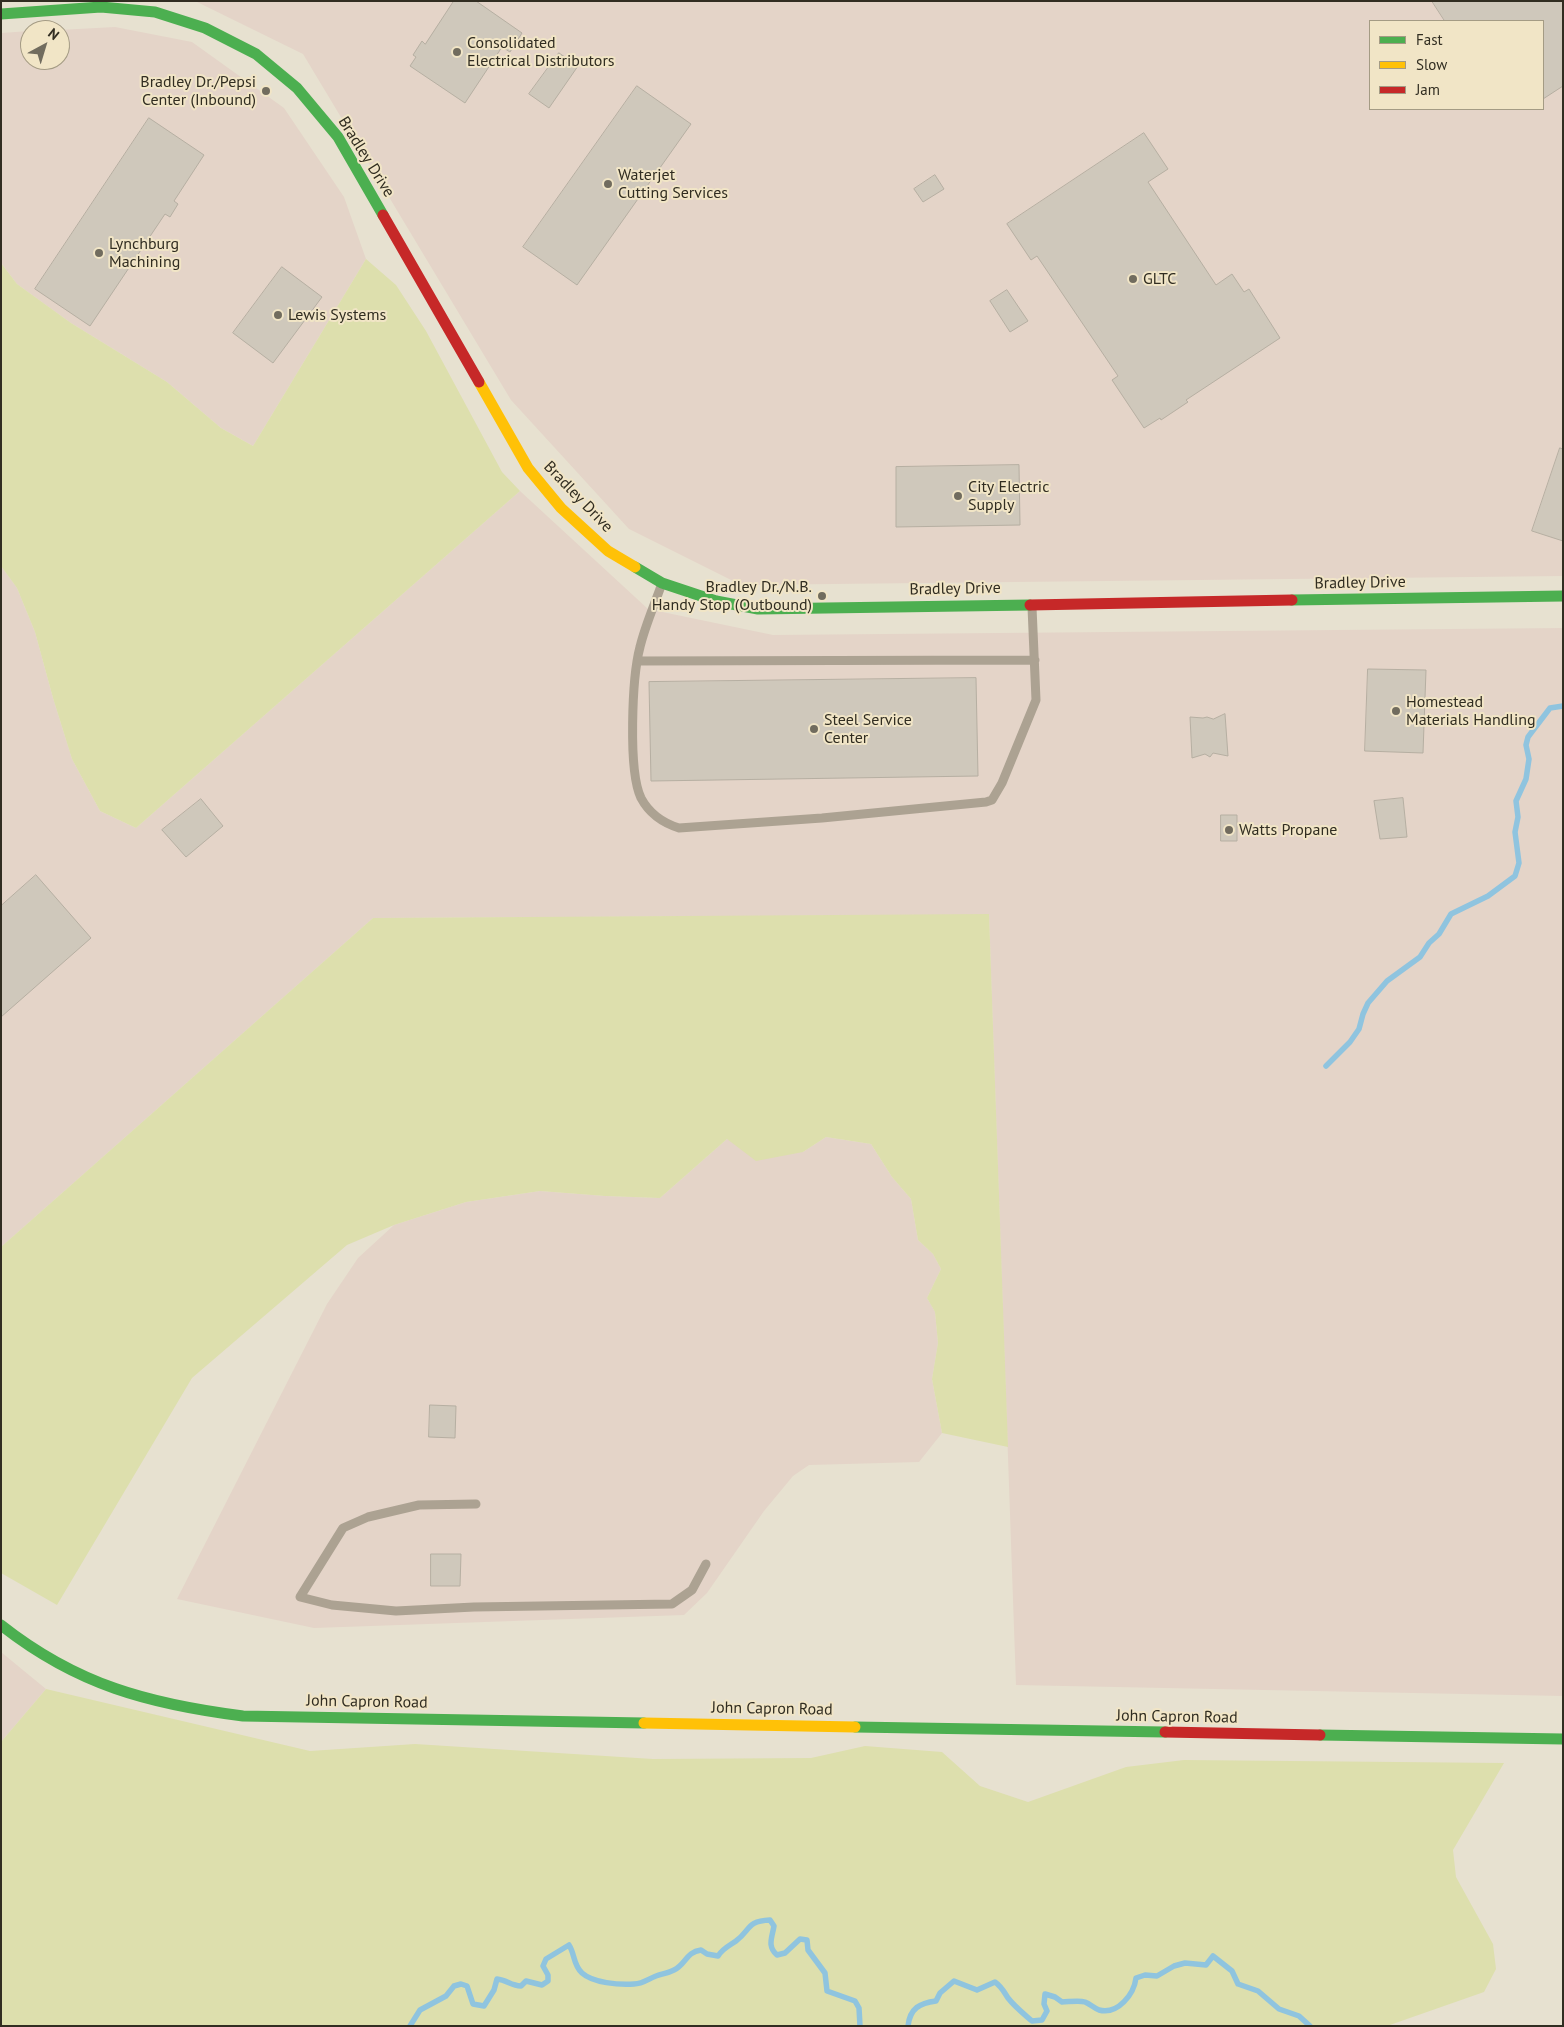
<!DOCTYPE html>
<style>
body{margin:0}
#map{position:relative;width:1564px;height:2027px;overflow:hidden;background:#e7e1d0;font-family:"PT Sans",sans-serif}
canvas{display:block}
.frame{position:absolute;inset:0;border:2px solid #312d21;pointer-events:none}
.legend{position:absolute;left:1369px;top:20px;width:175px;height:90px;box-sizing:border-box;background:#f1e5c6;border:1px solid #a49b84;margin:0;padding:6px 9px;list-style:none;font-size:15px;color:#312d21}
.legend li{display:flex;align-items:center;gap:10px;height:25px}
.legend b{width:25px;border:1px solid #a49b84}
.north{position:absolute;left:20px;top:20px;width:50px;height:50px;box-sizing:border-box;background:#f1e5c6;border:1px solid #a49b84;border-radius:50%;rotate:39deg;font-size:14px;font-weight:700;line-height:20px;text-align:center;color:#312d21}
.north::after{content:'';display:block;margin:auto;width:18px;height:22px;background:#716c5e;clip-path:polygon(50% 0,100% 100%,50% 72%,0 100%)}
</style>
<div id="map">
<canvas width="1564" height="2027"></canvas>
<div class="frame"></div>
<ul class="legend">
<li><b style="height:6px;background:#4caf50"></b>Fast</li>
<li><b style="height:6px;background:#ffc107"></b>Slow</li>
<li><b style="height:6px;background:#c62828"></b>Jam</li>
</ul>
<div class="north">N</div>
</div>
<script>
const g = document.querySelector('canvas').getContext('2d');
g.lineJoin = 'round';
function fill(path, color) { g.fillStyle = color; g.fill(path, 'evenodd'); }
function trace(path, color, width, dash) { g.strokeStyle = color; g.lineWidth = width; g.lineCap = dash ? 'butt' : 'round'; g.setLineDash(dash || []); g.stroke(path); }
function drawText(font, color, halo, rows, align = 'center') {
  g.font = font + ' "PT Sans",sans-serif'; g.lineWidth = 4; g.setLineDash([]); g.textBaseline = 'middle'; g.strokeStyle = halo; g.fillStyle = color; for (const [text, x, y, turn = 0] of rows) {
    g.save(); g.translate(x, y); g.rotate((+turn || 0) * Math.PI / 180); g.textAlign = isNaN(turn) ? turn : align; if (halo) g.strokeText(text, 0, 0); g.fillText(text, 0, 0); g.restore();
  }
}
fill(new Path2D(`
 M195,1H1563V576L741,585L629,529L511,400L303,54ZM1370,21H1543V109H1370Z
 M115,27L192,42L284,108L344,197L366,259L253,446L221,428L167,382L71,323L17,284L1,263V33L30,31V60H60L59,30Z
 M520,491L648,609L773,635L1563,628V1696L1016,1685L989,915L373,918L1,1247V566L17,588L35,632L53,698L72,759L100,811L136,828Z
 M826,1137L871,1144L892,1177L911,1199L918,1240L933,1254L941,1269L927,1298L935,1312L938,1343L932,1379L942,1433L919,1462L809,1465L793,1476L764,1511L707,1593L684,1615L314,1628L177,1599L327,1304L358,1258L394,1225L466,1202L540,1191L605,1196L660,1198L727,1139L803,1152Z
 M1,1652L46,1689L1,1742Z`), '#e4d4c8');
fill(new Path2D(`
 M366,259L396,285L426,331L502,472L520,491L136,828L100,811L72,759L53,698L35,632L17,588L1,566V263L17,284L71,323L167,382L221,428L253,446Z
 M989,914L1008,1447L942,1433L932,1379L938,1343L935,1312L927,1298L941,1269L933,1254L918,1240L911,1199L892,1177L871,1144L826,1137L803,1152L756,1161L727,1139L660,1198L605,1196L540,1191L466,1202L394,1225L347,1245L192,1378L57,1605L1,1573V1247L373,918Z
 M46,1689L310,1751L415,1744L653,1759L811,1758L865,1746L942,1752L980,1786L1028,1802L1126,1767L1184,1760L1504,1763L1453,1850L1456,1877L1493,1944L1496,1969L1484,1992L1387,2026H1V1742Z`), '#dddfad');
trace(new Path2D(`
 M1326,1066L1350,1042L1359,1029L1363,1014L1368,1003L1387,981L1420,957L1429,943L1439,934L1451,914L1488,896L1515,876L1519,863L1515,832L1518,817L1516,801L1526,779L1529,759L1526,745L1528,737L1550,708L1563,706
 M410,2026L420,2010L446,1996L454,1986L461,1984L467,1986L473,2004L484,2006L494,1990L497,1979C507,1980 511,1986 521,1986L526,1981L542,1985L548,1981V1975L543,1966L546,1959L569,1945C575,1954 573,1965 582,1973C593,1983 619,1985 634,1984C643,1984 648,1979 656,1976C662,1974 668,1973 674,1970C686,1964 686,1952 701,1950L707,1954L718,1956C723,1948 729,1946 736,1941C751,1930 746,1921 770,1920L774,1926C772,1938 767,1946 777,1955L785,1953L800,1939L807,1940L808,1950L825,1973L827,1991L855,2001L859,2008L860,2026
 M908,2026C910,2008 920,2003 936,2001L940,1993L954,1981L977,1990L995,1982C1002,1987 1004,1992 1008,1998C1015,2007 1024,2014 1032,2021L1042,2020L1047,2011L1044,2004L1045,1994L1055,1997L1062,2002C1068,2002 1079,2000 1085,2002C1090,2004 1094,2008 1099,2010C1118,2015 1134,1994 1136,1978L1145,1975L1157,1976L1174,1966L1185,1963L1206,1965L1213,1956L1232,1971L1238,1984L1258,1991L1279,2009L1299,2016L1310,2026`), '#8fc4df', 5.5);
const building = new Path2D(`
 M454,1H476L522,33L510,52L502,47L465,103L410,66L416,57L413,55L422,41L425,44Z
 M1432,1H1563V86L1543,99V21H1445Z
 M559,53L578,66L549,108L529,94Z
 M637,86L691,124L577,285L523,247Z
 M149,118L204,155L174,201L178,204L170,217L165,214L90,326L35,289Z
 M1144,133L1168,169L1148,182L1216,285L1232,274L1244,292L1249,289L1280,338L1186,400L1188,402L1161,420L1160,418L1144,428L1112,380L1118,376L1037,256L1031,260L1007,224Z
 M935,175L944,189L923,202L914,189Z
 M282,267L322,297L273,363L233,333Z
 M1007,290L1028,321L1010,332L990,301Z
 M1560,448L1563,449V541L1532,531Z
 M1019,465L1020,525L896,527V467Z
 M1368,669L1426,670L1423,753L1365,751Z
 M976,678L978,776L651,781L649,682Z
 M1225,714L1228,756L1213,753L1210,757L1205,754L1192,758L1190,717L1203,718L1207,717L1213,719Z
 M1403,798L1407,837L1380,839L1374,801Z
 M201,799L223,826L186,857L162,830Z
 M1221,815H1237V841H1221Z
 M36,875L91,938L1,1017V906Z
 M430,1405L456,1406L455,1438L429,1437Z
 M431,1554H461L460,1586H431Z`);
fill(building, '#cfc8bb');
trace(building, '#b6afa2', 1);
trace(new Path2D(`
 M661,586C654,606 645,626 640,647C632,677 628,771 641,798C649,813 663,823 679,828L822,818L986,802L992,800L1002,783L1036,700L1032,607
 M637,661L1035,660
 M476,1504L419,1505L368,1517L343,1528L300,1597L332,1605L396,1611L474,1607L672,1604L692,1590L706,1564`), '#aca292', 9);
trace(new Path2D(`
 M1,14L101,7L155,12L205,28L256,54L297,88L338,137L383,215
 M635,567L662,583L716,601L758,609L1030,605
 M1292,600L1563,596
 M1,1625C77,1685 149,1704 243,1716L644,1723
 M855,1727L1165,1732
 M1320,1735L1563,1739`), '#4caf50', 11);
trace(new Path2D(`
 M479,382L528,468L561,508L608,551L635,567
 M644,1723L855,1727`), '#ffc107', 11);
trace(new Path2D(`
 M383,215L479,382
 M1030,605L1292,600
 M1165,1732L1320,1735`), '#c62828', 11);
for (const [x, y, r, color] of [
 [457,52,5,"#716c5e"],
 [266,91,5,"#716c5e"],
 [608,184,5,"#716c5e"],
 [99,253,5,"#716c5e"],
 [1133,279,5,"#716c5e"],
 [278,315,5,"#716c5e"],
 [958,496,5,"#716c5e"],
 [822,596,5,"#716c5e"],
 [1396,711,5,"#716c5e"],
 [814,729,5,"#716c5e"],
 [1229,830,5,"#716c5e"]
]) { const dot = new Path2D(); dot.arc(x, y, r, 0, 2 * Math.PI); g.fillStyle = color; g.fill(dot); trace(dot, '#f1e5c6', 2); }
drawText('16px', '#312d21', '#f1e5c6', [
 ["Consolidated",467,43],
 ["Electrical Distributors",467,61],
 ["Bradley Dr./Pepsi",256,82,"right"],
 ["Center (Inbound)",256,100,"right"],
 ["Waterjet",618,175],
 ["Cutting Services",618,193],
 ["Lynchburg",109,244],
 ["Machining",109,262],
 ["GLTC",1143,279],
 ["Lewis Systems",288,315],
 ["City Electric",968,487],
 ["Supply",968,505],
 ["Bradley Dr./N.B.",812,587,"right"],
 ["Handy Stop (Outbound)",812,605,"right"],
 ["Homestead",1406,702],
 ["Materials Handling",1406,720],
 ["Steel Service",824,720],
 ["Center",824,738],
 ["Watts Propane",1239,830]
], 'left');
drawText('16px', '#312d21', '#f1e5c6', [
 ["Bradley Drive",366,157,58],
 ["Bradley Drive",578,497,46],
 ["Bradley Drive",1360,583,-1],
 ["Bradley Drive",955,589,-1],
 ["John Capron Road",367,1702,1],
 ["John Capron Road",772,1709,1],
 ["John Capron Road",1177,1717,1]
]);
</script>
